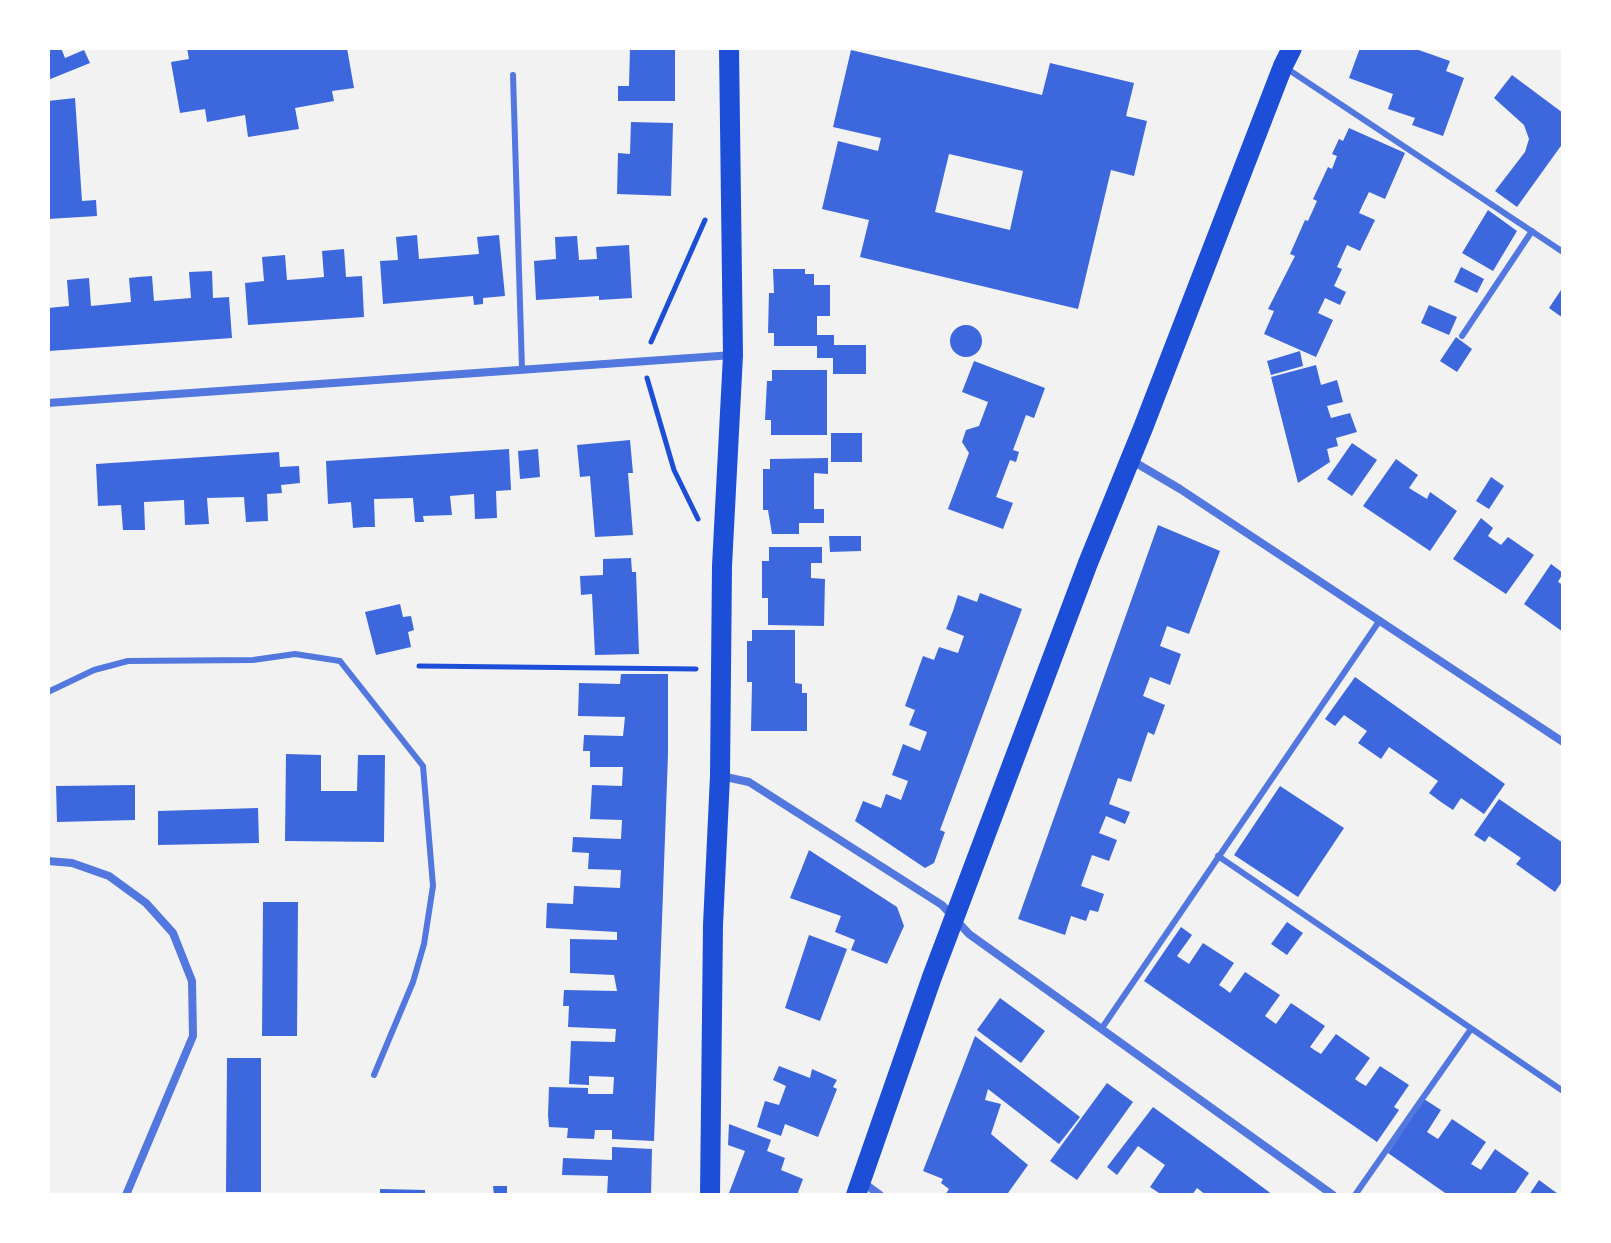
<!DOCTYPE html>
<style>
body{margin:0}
#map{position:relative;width:1611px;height:1243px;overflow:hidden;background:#f2f2f2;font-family:Overpass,sans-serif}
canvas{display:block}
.frame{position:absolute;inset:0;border:50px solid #fff;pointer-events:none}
</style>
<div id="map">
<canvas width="1611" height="1243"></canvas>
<div class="frame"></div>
</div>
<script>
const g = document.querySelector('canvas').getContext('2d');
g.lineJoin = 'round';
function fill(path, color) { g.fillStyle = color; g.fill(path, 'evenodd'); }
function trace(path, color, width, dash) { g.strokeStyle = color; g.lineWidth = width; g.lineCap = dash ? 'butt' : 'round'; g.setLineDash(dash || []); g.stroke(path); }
fill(new Path2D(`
 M48,48H61L65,58L84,50L90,63L48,80Z
 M187,48H347L354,88L332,91L334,101L295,108L299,129L248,137L245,115L207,122L205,109L180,113L171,62L189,59Z
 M630,48H675V101H618V86H629Z
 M1360,48H1413L1450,61L1446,71L1464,78L1443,136L1412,125L1415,118L1388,109L1393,94L1349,78Z
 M851,50L1042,95L1050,63L1134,83L1126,116L1147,121L1134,176L1111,170L1078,309L860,257L869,220L822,209L838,141L878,151L881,138L833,127ZM949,154L1023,171L1010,230L935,212Z
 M1512,75L1563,113V143L1517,207L1495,191L1525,152L1529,139L1524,125L1494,98Z
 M75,98L82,201L96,200L97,216L48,219V101Z
 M631,122L673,123L671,196L617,194L618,153L630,154Z
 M1349,128L1405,153L1385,199L1369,192L1364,202L1359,213L1375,220L1360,251L1347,245L1337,267L1342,269L1334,286L1346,292L1340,305L1325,298L1318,313L1333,320L1316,357L1264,334L1274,311L1268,309L1295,256L1290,254L1305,220L1308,221L1313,210L1317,201L1313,199L1328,167L1332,169L1337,156L1332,154L1339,139L1343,141Z
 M1488,210L1517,231L1493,271L1462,253Z
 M417,235L419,259L479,254L477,237L499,235L505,296L483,298V304L474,305L473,296L383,304L380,261L398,260L396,237Z
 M577,236L579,260L597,259L596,247L629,245L632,298L599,300V296L536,300L534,261L556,259L555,237Z
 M344,249L346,277L362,276L364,317L248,325L245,283L264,281L262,257L285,255L287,280L302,279L324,277L322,251Z
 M1461,267L1484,279L1477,293L1454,282Z
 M773,269H805V274H814V285H830V316H817V335H834V345H866V374H833V358H817V346H774V333H768L769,293H774Z
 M212,271L213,298L229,297L232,338L49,351L48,308L69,306L67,280L89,278L91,306L131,302L129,278L138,277L152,276L154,301L191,298L189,272Z
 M1563,287V318L1549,308Z
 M1429,305L1457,317L1449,335L1421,323Z
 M950 341a16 16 0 1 1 32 0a16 16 0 1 1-32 0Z
 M1456,337L1472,349L1457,372L1440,361Z
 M1300,351L1303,366L1271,375L1267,361Z
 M974,361L1045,388L1034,418L1026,415L1013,450L1019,452L1016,462L1010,460L996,497L1013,503L1003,529L948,509L969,453L962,442L966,430L979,426L988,402L962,392Z
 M1316,365L1321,385L1337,380L1343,402L1327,406L1331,418L1350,413L1357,432L1336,438L1338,446L1327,449L1330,462L1298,483L1271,377Z
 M772,370H827V435H771V420H765L767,381H772Z
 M831,433H862V462H831Z
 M630,440L633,473H628L633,535L595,537L590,476L580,477L577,445Z
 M1352,443L1377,460L1352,496L1327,479Z
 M509,449L511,490L496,491L497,518L475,519L474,494L450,496L452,515L423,516L424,522H415L413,498L374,499L375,527H364L353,528L351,502L328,504L326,461Z
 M538,449L540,477L520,479L518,451Z
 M279,452L280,467L299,466L300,483L281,485L282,493L267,494L268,521L246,522L244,497L207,498L209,524L185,525L184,500L144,502L145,530H123L121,505L98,506L96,464Z
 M828,458V474L814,473V509H824V523H799V534H772L768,510H763V469H770V459Z
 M1396,459L1418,475L1409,488L1427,499L1430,492L1457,511L1430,551L1363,506Z
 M1491,477L1504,486L1489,509L1476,501Z
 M1481,518L1493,528L1488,536L1501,545L1508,537L1534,555L1506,594L1453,559Z
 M1158,525L1220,551L1189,634L1167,626L1160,646L1181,654L1170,685L1150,677L1143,696L1165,705L1154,735L1148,732L1131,782L1118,778L1109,804L1130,812L1125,824L1106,816L1099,833L1117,840L1109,861L1092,855L1081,886L1104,894L1098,912L1090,910L1086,921L1071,916L1065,935L1018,919Z
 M829,536H861V551L830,552Z
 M769,547H822V563H811V578L825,579L824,626L768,625V598H762V561H769Z
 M631,558L632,572H636L639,654L595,655L592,594L581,595L580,576L603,575V559Z
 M1551,564L1563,573L1558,582L1563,585V632L1524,604Z
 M980,593L1022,609L940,830L945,832L934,863L925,868L855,821L863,801L881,808L886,794L901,800L908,781L892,775L903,744L920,751L927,732L909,725L915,710L905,706L923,656L934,660L939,647L958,653L964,636L946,629L953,611L958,595L977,602Z
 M400,604L403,617L411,616L414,630L408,632L411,647L376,655L365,612Z
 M752,630H795V683L802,684V693H807V731H751L752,682H747V641H752Z
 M621,674H668V754L654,1141L612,1139V1130H595L594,1139L567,1138L568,1128L549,1127L548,1115L549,1087L588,1088V1094H613L614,1077L589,1076V1085L569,1084L571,1041L615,1042L616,1029L568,1027L569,1006H563L564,990L617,991L614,975L570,973V939L617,940V932L546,928L547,903L573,904L574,886L620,888L621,870L588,869L589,853L572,852L573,837L621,839L622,820L590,819L592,785L622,786L623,767H590V751H583L584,735L623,736L625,717L578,716L579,683L620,684Z
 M1355,677L1505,784L1484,814L1461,798L1453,810L1441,802L1429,793L1438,781L1389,747L1381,759L1358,743L1367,731L1344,715L1335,726L1325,719Z
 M286,754L321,755V791H357L358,755H385L384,842L285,841Z
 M135,785V820L57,822L56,786Z
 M1280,786L1344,828L1298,897L1234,855Z
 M1499,799L1563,843V880L1555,892L1516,864L1521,858L1489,836L1485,842L1474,835Z
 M258,808L259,843L158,845V811Z
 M809,850L897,907L904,926L887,964L851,950L855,940L835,932L841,916L790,898Z
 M263,902H298L297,1036H262Z
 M1287,922L1303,933L1287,955L1271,944Z
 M1181,927L1192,935L1177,956L1189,964L1203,943L1234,963L1219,985L1225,989L1230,993L1245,972L1280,995L1265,1016L1276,1024L1291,1003L1325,1026L1310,1047L1316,1051L1321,1054L1336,1034L1370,1058L1355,1079L1359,1082L1366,1086L1380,1066L1409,1085L1394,1107L1399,1110L1377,1142L1144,981Z
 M809,935L847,949L820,1021L785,1008Z
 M1000,998L1045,1031L1021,1063L977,1030Z
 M975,1036L1080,1117L1059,1144L988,1089L985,1100L1001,1104L991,1134L1028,1165L1008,1193L1011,1195H945L949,1189L941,1183L943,1179L923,1171Z
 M227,1058H261V1192H226Z
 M779,1066L810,1078L812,1069L837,1080L833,1087L837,1089L818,1137L785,1124L781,1136L757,1127L765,1101L779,1105L786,1086L773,1080Z
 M1107,1083L1133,1102L1077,1180L1050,1161Z
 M1424,1099L1441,1110L1427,1132L1438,1139L1452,1119L1486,1142L1471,1164L1481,1170L1495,1149L1529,1173L1514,1195H1448L1388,1153Z
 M1153,1107L1226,1160L1273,1195H1206L1197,1188L1192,1195H1162L1150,1187L1165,1165L1138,1146L1117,1175L1107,1167Z
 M729,1124L771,1140L767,1151L785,1158L781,1170L803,1179L797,1195L729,1193L745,1151L728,1145Z
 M612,1147L652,1149L651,1195H607L608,1176L562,1175L563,1158L612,1160Z
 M1539,1180L1554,1191L1560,1195H1529Z
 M493,1186H507V1195H494Z
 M380,1189L425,1190V1195H380Z`), '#3d67dc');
trace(new Path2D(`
 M651,342L705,220
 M647,378L674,470L698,519
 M419,666L696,669`), '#1d4ed8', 5);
trace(new Path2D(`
 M1286,68L1563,252
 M513,75L522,369
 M1462,336L1532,231
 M48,692L94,670L128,661L253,660L295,654L340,661L423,766L433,886L424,944L413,982L374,1075
 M1218,856L1563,1091
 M1102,1028L1380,620
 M1355,1195L1471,1029`), '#5277de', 6);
trace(new Path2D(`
 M48,403L733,355
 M1131,460L1180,489L1563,742
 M721,776L749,782L942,905L969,934L1333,1195
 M48,861L72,863L109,876L146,903L173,933L192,981L193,1036L126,1195
 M861,1181L880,1195`), '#5277de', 8);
trace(new Path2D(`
 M710,1195L713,925L720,776L722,566L733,355L729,48
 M856,1195L932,977L1088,563L1143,428L1283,66L1292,48`), '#1d4ed8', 20);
</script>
